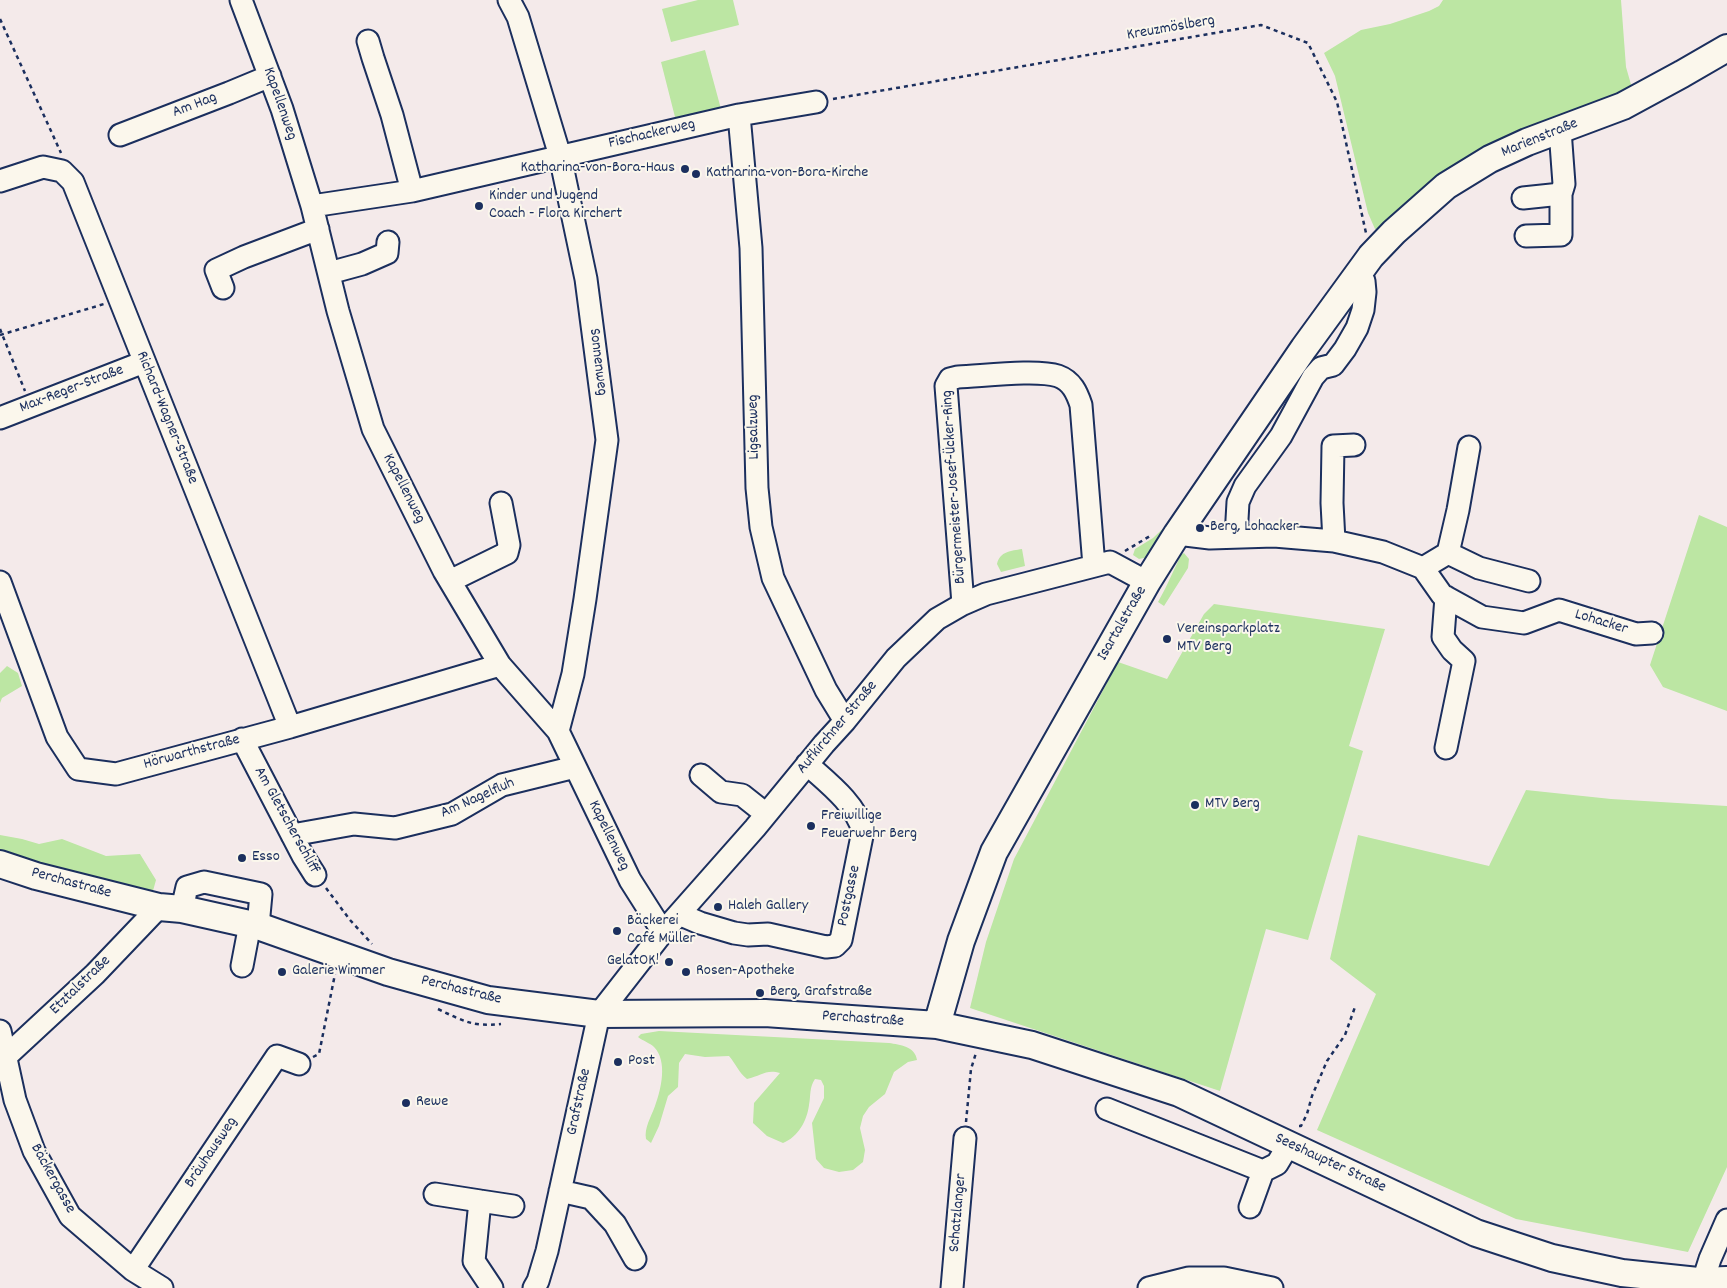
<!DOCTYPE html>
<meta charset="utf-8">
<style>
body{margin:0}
canvas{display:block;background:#f4eaea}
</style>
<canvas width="1727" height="1288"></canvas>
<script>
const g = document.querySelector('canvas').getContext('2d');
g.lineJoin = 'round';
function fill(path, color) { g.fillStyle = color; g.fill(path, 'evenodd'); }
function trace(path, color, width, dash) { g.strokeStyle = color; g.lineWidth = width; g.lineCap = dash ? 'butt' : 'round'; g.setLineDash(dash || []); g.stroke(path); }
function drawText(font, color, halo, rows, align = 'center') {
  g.font = font + ' Dekko,sans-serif'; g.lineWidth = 4; g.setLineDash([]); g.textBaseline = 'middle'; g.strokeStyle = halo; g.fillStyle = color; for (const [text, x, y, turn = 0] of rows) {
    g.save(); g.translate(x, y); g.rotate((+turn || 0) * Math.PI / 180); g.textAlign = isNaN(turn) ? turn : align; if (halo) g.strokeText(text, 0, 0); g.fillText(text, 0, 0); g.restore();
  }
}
fill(new Path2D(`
 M698,0H733L739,25L671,42L662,9Z
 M1443,0H1621L1626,67L1632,88L1385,228L1375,229L1368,213L1335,76L1324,53L1361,30L1390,24L1429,11L1439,6Z
 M705,50L721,109L676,121L661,62Z
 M1699,515L1727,527V711L1663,687L1650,665Z
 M1170,522L1148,557L1139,559L1133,555L1135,549L1153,538Z
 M1022,549L1025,566L1001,572L997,564C1000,551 1011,551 1022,549Z
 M1184,553L1189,559L1188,568L1164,606L1158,602L1165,589L1181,555Z
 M1214,604L1385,629L1349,746L1363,751L1308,940L1266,929L1220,1091L970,1008L986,942L1014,859L1118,662L1167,679L1204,614Z
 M7,666L18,673L22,686L2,698L0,703V673Z
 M1526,790L1611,799L1727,806V1167L1688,1252L1516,1219L1317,1130L1376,994L1330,959L1358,835L1489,866Z
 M0,835L22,839L39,844L62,839L106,856L140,854L156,880L151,898L0,857Z
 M659,1031L889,1043C900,1045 915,1046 917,1060L908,1062L894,1072L885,1094L869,1107L863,1116L860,1128L865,1150L863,1162L853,1170L839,1172L824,1168L816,1159L812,1123L824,1098V1086L821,1080L815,1079C809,1088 811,1095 809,1105C807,1121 798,1137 783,1143L767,1136L753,1123L754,1103L780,1073C766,1069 761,1076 747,1079C739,1073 736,1064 729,1056L705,1057L685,1054L679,1063L678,1087L668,1096L659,1126L651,1143L646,1139C644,1128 651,1117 655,1106C661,1090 668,1061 654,1047C650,1043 643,1041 638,1037L641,1034Z`), '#bce6a3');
const minor = new Path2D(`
 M241,0L282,109L291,138L312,206L338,311L373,429L444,571L500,665L558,731L630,880L663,932
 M509,0L518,17L560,156L586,279L607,440L585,599L573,674L558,731
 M368,41L373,58L392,115L412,191
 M739,115L751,248L757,488L761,527L773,578L826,690L845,721
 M120,135L229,93L270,76
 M0,181L43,167L62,171L73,182L290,727
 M1523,198L1561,194
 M312,206L412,191L739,115L816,102
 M1526,236L1561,235V194L1564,184L1560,130
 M329,273L362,264L387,253L388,242
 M223,288L216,270L244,257L318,229
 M0,418L144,362
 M1177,534L1210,538L1274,536L1334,541L1383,552L1423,568L1442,595L1482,617L1524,623L1559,610L1636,634L1652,633
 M1236,537L1238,502L1245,486L1281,436L1313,377L1321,368L1333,365L1345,349L1357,328L1363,310L1365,292L1364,281L1358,274
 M1334,541L1332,503L1333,446L1354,445
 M1448,553L1479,568L1529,581
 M1423,568L1448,553L1458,510L1469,447
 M450,581L507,553L509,545L501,503
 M0,582L57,737L78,769L116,774L290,727L500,665
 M1446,597L1443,637L1452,650L1464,661L1446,748
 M963,604L946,386L950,379L958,377C983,376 1037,369 1058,376C1072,381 1077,393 1081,405L1094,566
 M242,739L303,856L315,875
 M701,775L721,792L742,795L766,814
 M292,835L354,824L395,828L452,814L502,785L575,767
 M182,909L187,887L204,882L261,894L258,926
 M679,914L700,923L734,933L748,935L768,934L826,947L835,946L841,940L863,831C855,803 828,783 807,764
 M242,966L250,924
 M0,1031L15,1100L34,1151L70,1216L133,1270L162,1288
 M0,1062L95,974L159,907
 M1107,1109L1263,1171
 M560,1191L591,1198L615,1224L635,1259
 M435,1194L480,1201L474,1261L492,1288
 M480,1201L513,1206
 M1250,1207L1263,1171L1277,1164L1289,1144
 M133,1270L277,1056L299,1064
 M1703,1281L1710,1259L1727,1220
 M534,1288L538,1281L547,1251L599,1014L663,932L755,828L824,744L845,721L896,658L937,619L963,604L986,594L1110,562L1147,582
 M952,1288L965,1138
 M1149,1288L1189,1278H1224L1272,1288`);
const major = new Path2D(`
 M0,864L36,876L159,907L182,909L258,926L388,972L488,1000L599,1014L765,1013L937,1025L1032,1045L1179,1093L1476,1233L1552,1258L1622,1273L1698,1281L1727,1280
 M937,1025L961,941L994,852L1147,582L1177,534L1304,348L1371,256L1394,232L1446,186L1490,159L1527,142L1623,106L1682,74L1727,48`);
trace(minor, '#1b2f5e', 25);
trace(major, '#1b2f5e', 30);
trace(new Path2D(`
 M0,19L61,153
 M833,99L1261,25L1308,43L1337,102L1366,233
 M0,329L25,391
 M0,335L104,304
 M1125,551L1150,536
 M326,888L350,920L372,944
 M438,1009C463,1021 473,1027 501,1024
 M313,1057L319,1054L335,974
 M966,1122L971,1069L976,1053
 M1299,1126H1301L1307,1114L1312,1096L1327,1061L1345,1035L1355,1007`), '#1b2f5e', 2.5, [4, 4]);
trace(minor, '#fbf7ec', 21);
trace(major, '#fbf7ec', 26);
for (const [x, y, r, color] of [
 [685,169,5,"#1b2f5e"],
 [696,174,5,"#1b2f5e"],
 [479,206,5,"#1b2f5e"],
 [1200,528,5,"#1b2f5e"],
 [1167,639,5,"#1b2f5e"],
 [1195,805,5,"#1b2f5e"],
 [811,826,5,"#1b2f5e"],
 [242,858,5,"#1b2f5e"],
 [718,907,5,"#1b2f5e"],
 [617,931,5,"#1b2f5e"],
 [669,962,5,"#1b2f5e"],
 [282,972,5,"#1b2f5e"],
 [686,972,5,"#1b2f5e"],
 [760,993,5,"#1b2f5e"],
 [618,1062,5,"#1b2f5e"],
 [406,1103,5,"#1b2f5e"]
]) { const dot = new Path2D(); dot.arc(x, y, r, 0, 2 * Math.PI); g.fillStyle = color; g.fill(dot); trace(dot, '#fbf7ec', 2); }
drawText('16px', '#1b2f5e', '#fbf7ec', [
 ["Kreuzmöslberg",1171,29,-10],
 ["Kapellenweg",279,104,71],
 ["Am Hag",195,106,-21],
 ["Fischackerweg",652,135,-13],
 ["Marienstraße",1540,139,-22],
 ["Sonnenweg",597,362,83],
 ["Max-Reger-Straße",72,390,-21],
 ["Richard-Wagner-Straße",166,418,68],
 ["Ligsalzweg",755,427,-91],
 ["Bürgermeister-Josef-Ücker-Ring",955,487,-94],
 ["Kapellenweg",403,489,63],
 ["Lohacker",1601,623,17],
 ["Isartalstraße",1123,624,-60],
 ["Aufkirchner Straße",838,728,-50],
 ["Hörwarthstraße",192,753,-15],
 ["Am Nagelfluh",478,799,-24],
 ["Am Gletscherschliff",286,821,61],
 ["Kapellenweg",608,836,64],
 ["Perchastraße",71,884,15],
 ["Postgasse",850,896,-78],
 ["Etztalstraße",81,986,-44],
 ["Perchastraße",461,991,14],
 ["Perchastraße",863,1020,4],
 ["Grafstraße",580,1102,-78],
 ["Bräuhausweg",212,1153,-56],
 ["Seeshaupter Straße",1330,1164,25],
 ["Bäckergasse",52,1179,61],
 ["Schatzlanger",959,1213,-85]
]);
drawText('16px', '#1b2f5e', '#fbf7ec', [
 ["Katharina-von-Bora-Haus",675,169,"right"],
 ["Katharina-von-Bora-Kirche",706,174],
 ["Kinder und Jugend",489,197],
 ["Coach - Flora Kirchert",489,215],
 ["Berg, Lohacker",1210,528],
 ["Vereinsparkplatz",1177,630],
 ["MTV Berg",1177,648],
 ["MTV Berg",1205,805],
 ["Freiwillige",821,817],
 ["Feuerwehr Berg",821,835],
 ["Esso",252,858],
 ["Haleh Gallery",728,907],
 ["Bäckerei",627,922],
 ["Café Müller",627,940],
 ["GelatOK!",659,962,"right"],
 ["Galerie Wimmer",292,972],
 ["Rosen-Apotheke",696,972],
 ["Berg, Grafstraße",770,993],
 ["Post",628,1062],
 ["Rewe",416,1103]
], 'left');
</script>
